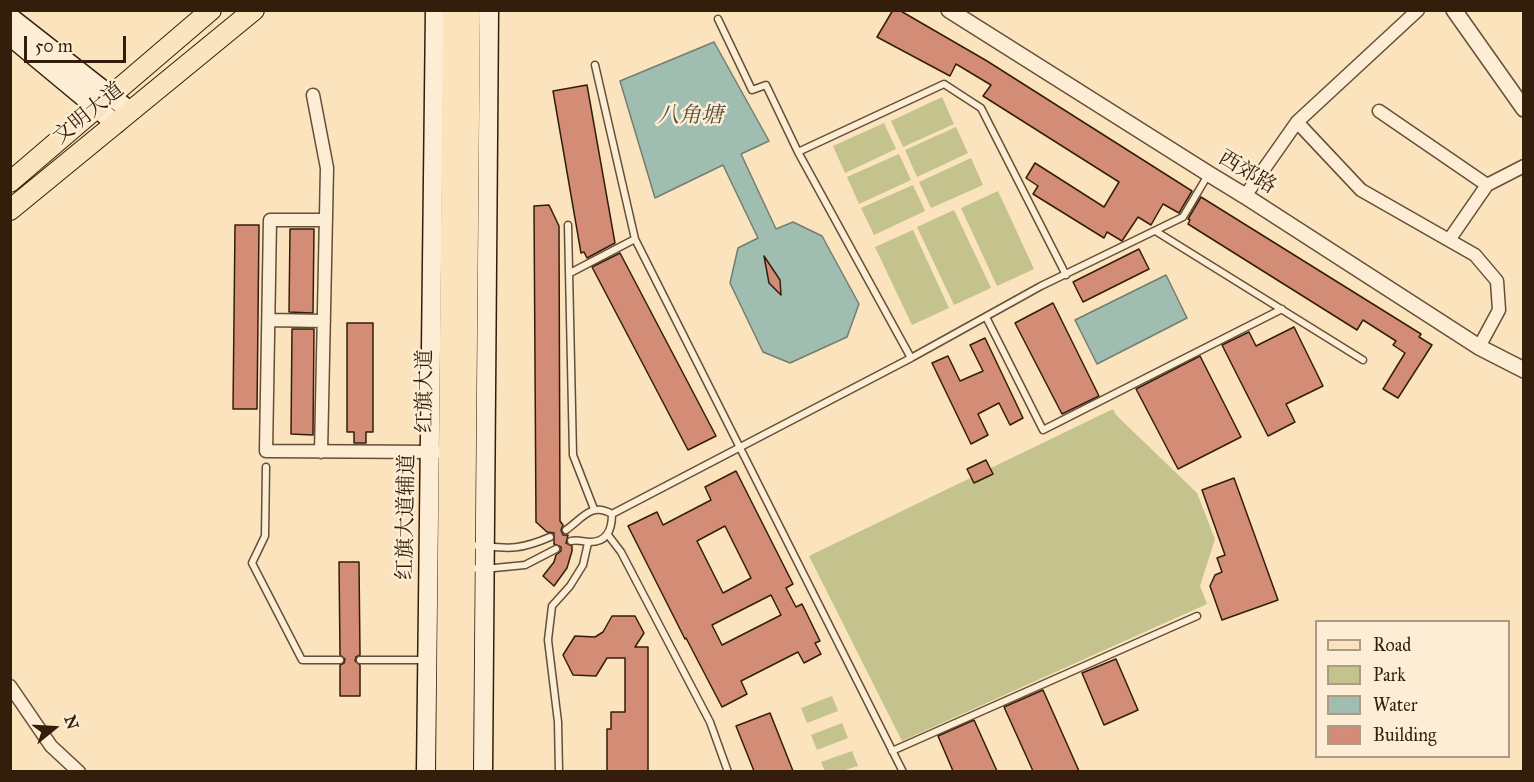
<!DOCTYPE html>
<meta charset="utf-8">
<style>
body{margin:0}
#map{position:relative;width:1534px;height:782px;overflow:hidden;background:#fbe3bd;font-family:"IM FELL Great Primer",serif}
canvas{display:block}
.frame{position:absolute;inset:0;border:12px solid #331e0b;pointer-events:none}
.legend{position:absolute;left:1315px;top:620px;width:195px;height:138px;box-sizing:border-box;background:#fcedd4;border:2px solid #ac9a84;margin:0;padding:8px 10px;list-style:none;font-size:18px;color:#331e0b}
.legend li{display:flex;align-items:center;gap:12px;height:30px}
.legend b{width:30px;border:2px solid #ac9a84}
.north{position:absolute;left:24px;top:698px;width:60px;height:60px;-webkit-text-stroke:4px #fcedd4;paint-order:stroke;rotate:72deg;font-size:16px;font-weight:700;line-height:24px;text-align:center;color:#331e0b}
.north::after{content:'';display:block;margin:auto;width:21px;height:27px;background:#331e0b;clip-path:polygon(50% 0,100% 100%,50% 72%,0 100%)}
.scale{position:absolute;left:24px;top:36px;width:102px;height:27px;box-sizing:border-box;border:3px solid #331e0b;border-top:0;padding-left:8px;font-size:18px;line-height:21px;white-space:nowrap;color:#331e0b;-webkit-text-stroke:4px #fcedd4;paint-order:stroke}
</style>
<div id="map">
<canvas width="1534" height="782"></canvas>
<div class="frame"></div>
<ul class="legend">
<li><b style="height:8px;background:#fbe3bd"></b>Road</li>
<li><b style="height:16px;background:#c4c28d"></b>Park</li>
<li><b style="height:16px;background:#9fbeb1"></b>Water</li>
<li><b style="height:16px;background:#d38c75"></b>Building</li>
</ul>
<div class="north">N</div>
<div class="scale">50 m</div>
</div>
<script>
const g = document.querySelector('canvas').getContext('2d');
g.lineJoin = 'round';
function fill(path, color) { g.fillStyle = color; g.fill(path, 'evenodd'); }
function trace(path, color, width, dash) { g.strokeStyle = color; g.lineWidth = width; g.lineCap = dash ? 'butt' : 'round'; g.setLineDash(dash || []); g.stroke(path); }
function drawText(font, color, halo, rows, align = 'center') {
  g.font = font + ' "IM FELL Great Primer","Noto Serif SC",serif'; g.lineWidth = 5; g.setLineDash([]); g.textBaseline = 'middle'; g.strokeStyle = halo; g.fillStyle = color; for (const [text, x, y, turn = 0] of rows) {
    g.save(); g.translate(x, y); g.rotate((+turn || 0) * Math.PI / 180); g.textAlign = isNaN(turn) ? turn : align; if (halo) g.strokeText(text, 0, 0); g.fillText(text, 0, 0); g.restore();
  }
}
fill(new Path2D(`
 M942,97L954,124L903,147L891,121Z
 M884,123L896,149L845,173L833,146Z
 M956,127L968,153L917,177L905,150Z
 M899,154L911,180L859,204L847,177Z
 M971,158L983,185L931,208L919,182Z
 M913,185L925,211L874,235L861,208Z
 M998,191L1034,269L997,286L961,208Z
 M954,210L991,288L954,305L917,227Z
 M913,230L949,308L912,325L875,247Z
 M1113,409L1116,415L1197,493L1215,539L1200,586L1207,604L902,741L809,556Z
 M832,696L838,711L807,723L801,708Z
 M842,723L848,738L817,750L811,735Z
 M852,751L858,766L842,771H825L821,762Z`), '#c4c28d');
const water = new Path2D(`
 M714,42L769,141L741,154L776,229L793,222L822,236L859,304L847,337L790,363L763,352L730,283L738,248L758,238L723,165L655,198L620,81Z
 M1166,275L1187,318L1097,364L1075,320Z`);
fill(water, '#9fbeb1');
trace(water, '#747e6f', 1.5);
const building = new Path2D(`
 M893,10H899L987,61L1192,191L1179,213L1163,204L1151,225L1138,217L1122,241L1107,232L1104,238L1033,194L1038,186L1026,178L1035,163L1104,207L1119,182L983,96L991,85L956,64L950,76L877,37Z
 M587,85L615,243L587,258L584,252L581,253L553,91Z
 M1201,197L1421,334L1419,337L1432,345L1398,398L1383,389L1405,353L1393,345L1396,341L1363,320L1357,330L1188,224L1190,220L1188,219Z
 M549,205L559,226L560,521L563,525L561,530L563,535H568L566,543L572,546V551L567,568L554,586L543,576L554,562L556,555L561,551V547L554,544V533L547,532L536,522L534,206Z
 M235,225H259L257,409H233Z
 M290,229H314L313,313L289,312Z
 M1139,249L1149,269L1083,302L1073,282Z
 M620,253L716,436L688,450L592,267Z
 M764,256L780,280L781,295L769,283Z
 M1053,303L1099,396L1062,414L1015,323Z
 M347,323H373V432H366V443H354V432H347Z
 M1294,327L1323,386L1286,404L1295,422L1268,436L1222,345L1249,332L1256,346Z
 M292,329H314L313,435L291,434Z
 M985,338L1023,418L1010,425L999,403L978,414L988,435L971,444L932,363L948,356L960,381L983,371L970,345Z
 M1200,356L1241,437L1178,469L1136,389Z
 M986,460L993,474L974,483L967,469Z
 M736,471L793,584L786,588L796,607L802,604L820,641L815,643L821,654L804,663L798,652L741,681L747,694L722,707L686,638L685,639L628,526L657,512L663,525L711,500L705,487ZM725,526L751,578L723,593L697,541ZM771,595L781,615L722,645L712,625Z
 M1234,478L1278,600L1222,620L1210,586L1215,575L1222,572L1217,558L1225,555L1202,490Z
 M339,562H359L360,655L356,657L355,661L360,665V696H340V665L344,663L345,659L340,655Z
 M612,616H635L644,633L635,647H648V771H607V729H611V712H625V658H607L596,676L573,675L563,655L575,636L595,637L603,632Z
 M1116,659L1138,710L1104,725L1082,673Z
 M1043,690L1079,771H1033L1004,707Z
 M770,713L793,771H754L736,726Z
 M974,720L997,771H953L938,736Z`);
fill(building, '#d38c75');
trace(building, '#331e0b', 1.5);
const service = new Path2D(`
 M718,19L752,90L766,85L798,152L911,358
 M595,65L635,239L903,772
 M798,152L944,84L981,108L1066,275
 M568,225L573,455L594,509
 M1157,232L1363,360
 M570,273L635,239
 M986,317L1043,430L1282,309
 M266,467L265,536L252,563L302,660H340
 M612,514L911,358L1041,286L1183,217L1208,175
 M566,530C583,518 591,502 612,514
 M608,535L621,552L710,722L728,772
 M571,541C578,539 583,542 590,542C608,542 612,528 612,514
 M467,545C504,547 513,553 550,537
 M467,568L484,569L525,565L556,549
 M360,660H425
 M892,751L1197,616
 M559,772L558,722L548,640L552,606L570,586L583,565L588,543`);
const minor = new Path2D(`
 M313,95L327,168L321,452
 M1379,111L1487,185
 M1297,122L1361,190L1475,255L1497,281L1499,310L1479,347
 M1245,196L1297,122L1418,10
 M326,220H270L266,451L436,452
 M1449,240L1487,185L1524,166
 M269,320L324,321
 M10,686L51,746L79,772`);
const tertiary = new Path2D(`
 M949,10L1209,174L1245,196L1479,347L1524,370
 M1454,10L1524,109`);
const secondary = new Path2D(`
 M10,17L130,111
 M10,36L116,124
 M426,772L435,10
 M483,772L489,10`);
const primary = new Path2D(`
 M10,182L211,10
 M10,210L254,10
 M446,772L453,10
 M463,772L470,10`);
trace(service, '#654f38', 9);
trace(minor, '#654f38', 15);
trace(tertiary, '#654f38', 18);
trace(secondary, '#331e0b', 21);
trace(primary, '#331e0b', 22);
trace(service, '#fcedd4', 6);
trace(minor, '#fcedd4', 12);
trace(tertiary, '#fcedd4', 15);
trace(secondary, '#fcedd4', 18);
trace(primary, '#fbe3bd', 20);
drawText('21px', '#331e0b', '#fcedd4', [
 ["文明大道",89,114,-39],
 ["西郊路",1247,173,31],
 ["红旗大道",426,391,-90],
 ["红旗大道辅道",407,517,-89]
]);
drawText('italic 22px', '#534e3d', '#fcedd4', [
 ["八角塘",690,117]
]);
</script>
